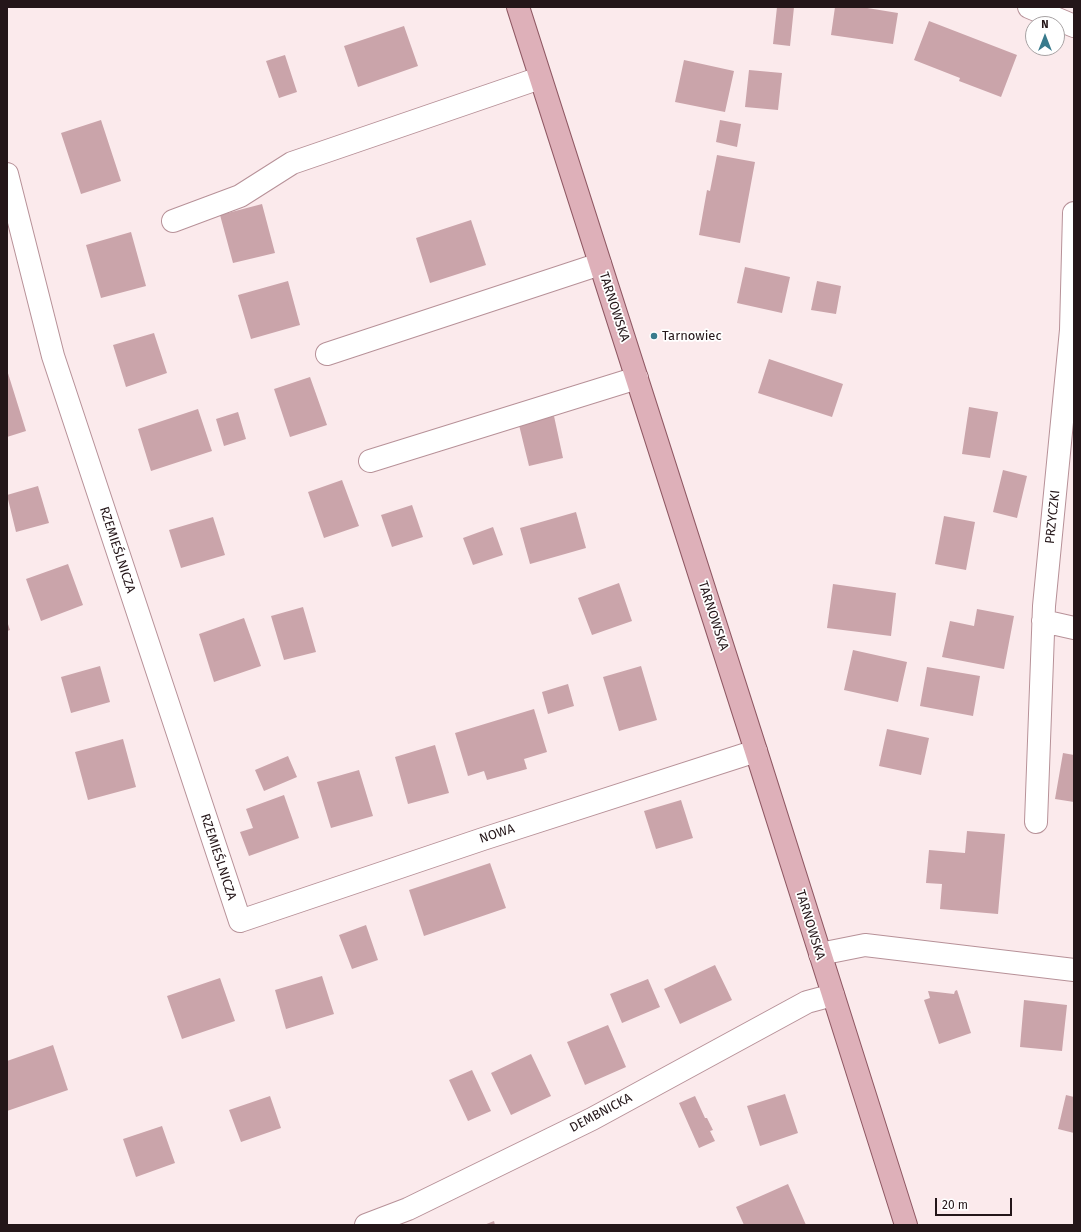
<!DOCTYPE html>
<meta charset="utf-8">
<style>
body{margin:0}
#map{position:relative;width:1081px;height:1232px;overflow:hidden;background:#fbeaec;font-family:"Fira Sans",sans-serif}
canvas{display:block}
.frame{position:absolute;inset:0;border:8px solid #241619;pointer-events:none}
.north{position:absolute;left:1025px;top:16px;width:40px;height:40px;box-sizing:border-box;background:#fff;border:1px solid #a7a2a3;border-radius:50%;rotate:0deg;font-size:11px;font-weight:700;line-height:16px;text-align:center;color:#241619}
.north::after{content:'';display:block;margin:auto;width:14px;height:18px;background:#387a8c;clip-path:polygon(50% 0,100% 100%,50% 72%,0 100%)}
.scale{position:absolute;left:935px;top:1198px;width:77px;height:18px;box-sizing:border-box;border:2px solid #241619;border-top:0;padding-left:5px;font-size:12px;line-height:14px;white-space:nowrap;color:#241619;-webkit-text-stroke:3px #fff;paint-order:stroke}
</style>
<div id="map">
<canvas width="1081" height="1232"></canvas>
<div class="frame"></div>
<div class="north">N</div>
<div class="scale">20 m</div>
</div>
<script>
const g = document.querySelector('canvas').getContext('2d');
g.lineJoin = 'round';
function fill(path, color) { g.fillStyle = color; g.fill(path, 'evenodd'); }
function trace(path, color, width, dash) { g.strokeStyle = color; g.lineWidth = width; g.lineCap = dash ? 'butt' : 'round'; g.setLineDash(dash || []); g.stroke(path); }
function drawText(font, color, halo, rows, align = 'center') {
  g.font = font + ' "Fira Sans",sans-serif'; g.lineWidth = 3.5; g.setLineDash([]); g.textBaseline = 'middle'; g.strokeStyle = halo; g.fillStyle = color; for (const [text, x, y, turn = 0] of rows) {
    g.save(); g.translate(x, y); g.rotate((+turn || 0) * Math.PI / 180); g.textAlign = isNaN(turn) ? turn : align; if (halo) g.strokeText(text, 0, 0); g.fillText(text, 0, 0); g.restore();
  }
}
fill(new Path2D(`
 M777,7H794L790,46L773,44Z
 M835,7H861L898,13L893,44L831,35Z
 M929,21L1017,55L1001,97L959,81L960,78L914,60Z
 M404,26L418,66L358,87L344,46Z
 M285,55L297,92L279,98L266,61Z
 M684,60L734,71L725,112L675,102Z
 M749,70L782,73L778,110L745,107Z
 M101,120L121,181L81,194L61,133Z
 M720,120L741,124L737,147L716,142Z
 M717,155L755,162L740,243L699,235L707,190L710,191Z
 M262,204L275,253L233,263L220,215Z
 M471,220L486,265L430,283L416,238Z
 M131,232L146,286L101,298L86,245Z
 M745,267L790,277L782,313L737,303Z
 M288,281L300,325L251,339L238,295Z
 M817,281L841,286L836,314L811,310Z
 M154,333L167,373L126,387L113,345Z
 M769,359L843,384L832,417L758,393Z
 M7,370L26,431L7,437Z
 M310,377L327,425L290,437L274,389Z
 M969,407L998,412L990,458L962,454Z
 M198,409L212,451L151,471L138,429Z
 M238,412L246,439L224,446L216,419Z
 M554,416L563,458L529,466L519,425Z
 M1003,470L1027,476L1017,518L993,512Z
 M342,480L359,526L324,538L308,492Z
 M38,486L49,523L16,532L7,495Z
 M412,505L423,537L392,547L381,515Z
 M576,512L586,548L530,564L520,528Z
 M944,516L975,522L966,570L935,564Z
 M213,517L225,555L181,568L169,530Z
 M493,527L503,555L473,565L463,538Z
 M68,564L83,605L41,621L26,579Z
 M619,583L632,621L592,635L578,598Z
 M833,584L896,593L891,636L827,628Z
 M303,607L316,652L284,660L271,616Z
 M977,609L1014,616L1004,669L942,657L950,621L974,626Z
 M244,618L261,666L214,682L199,634Z
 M7,621L10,630L7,631Z
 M853,650L907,662L898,702L844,690Z
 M100,666L110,702L71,713L61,677Z
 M641,666L657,720L619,731L603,677Z
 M927,667L980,676L973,716L920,706Z
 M568,684L574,706L548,714L542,692Z
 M534,709L547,752L524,759L527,769L487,780L484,771L468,776L455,733Z
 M887,729L929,738L921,775L879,766Z
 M123,739L136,787L88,800L75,752Z
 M435,745L449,793L408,804L395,757Z
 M1063,753L1074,755V802L1055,799Z
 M288,756L297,777L264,791L255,770Z
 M359,770L373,816L331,828L317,782Z
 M284,795L299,838L249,856L240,832L253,828L246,809Z
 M681,800L693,838L656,849L644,811Z
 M967,831L1005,834L998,914L940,909L942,884L926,883L929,850L965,853Z
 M490,863L506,908L424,936L409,890Z
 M366,925L378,960L352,969L339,935Z
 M715,965L732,1000L680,1024L664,989Z
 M322,976L334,1014L286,1029L275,990Z
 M220,978L235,1021L182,1039L167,996Z
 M648,979L660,1007L622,1023L610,994Z
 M957,990L971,1033L939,1044L924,1000L930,998L928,991L954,994L955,991Z
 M1024,1000L1067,1005L1062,1051L1020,1047Z
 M608,1025L626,1067L585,1085L567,1042Z
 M53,1045L68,1090L7,1111V1061Z
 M531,1054L551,1096L511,1115L491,1073Z
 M472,1070L491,1111L468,1121L449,1080Z
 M785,1094L798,1133L760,1146L747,1106Z
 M1066,1095L1074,1097V1133L1058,1129Z
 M270,1096L281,1128L241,1142L229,1110Z
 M695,1096L705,1118H707L713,1130L710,1131L715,1141L699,1148L679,1103Z
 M162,1126L175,1163L136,1177L123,1139Z
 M788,1184L806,1225H744L736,1207Z
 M494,1221L495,1225H484Z`), '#caa4aa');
const minor = new Path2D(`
 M1029,7L1074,26
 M7,174L53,356L240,921L483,839L756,751
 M173,221L240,196L292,163L540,78
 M327,354L600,264
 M370,461L637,378
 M1043,621L1074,628
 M1036,822L1044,606L1071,330L1074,213
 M820,954L865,945L1074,970
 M366,1225L408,1209L592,1119L807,1002L833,995`);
const major = new Path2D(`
 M518,7L756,751L906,1225`);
trace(minor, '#b79198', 24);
trace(major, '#8f5863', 24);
trace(minor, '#fff', 22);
trace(major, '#deb0b9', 22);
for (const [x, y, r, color] of [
 [654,336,4,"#387a8c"]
]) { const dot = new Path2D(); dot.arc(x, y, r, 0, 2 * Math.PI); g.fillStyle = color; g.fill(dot); trace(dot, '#fff', 1.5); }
drawText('13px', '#241619', '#fff', [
 ["TARNOWSKA",614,307,72],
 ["PRZYCZKI",1053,517,-84],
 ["RZEMIEŚLNICZA",117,550,72],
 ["TARNOWSKA",713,616,72],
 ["NOWA",497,834,-18],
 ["RZEMIEŚLNICZA",218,857,72],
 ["TARNOWSKA",810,925,73],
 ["DEMBNICKA",601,1113,-28]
]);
drawText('13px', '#241619', '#fff', [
 ["Tarnowiec",662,336]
], 'left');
</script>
